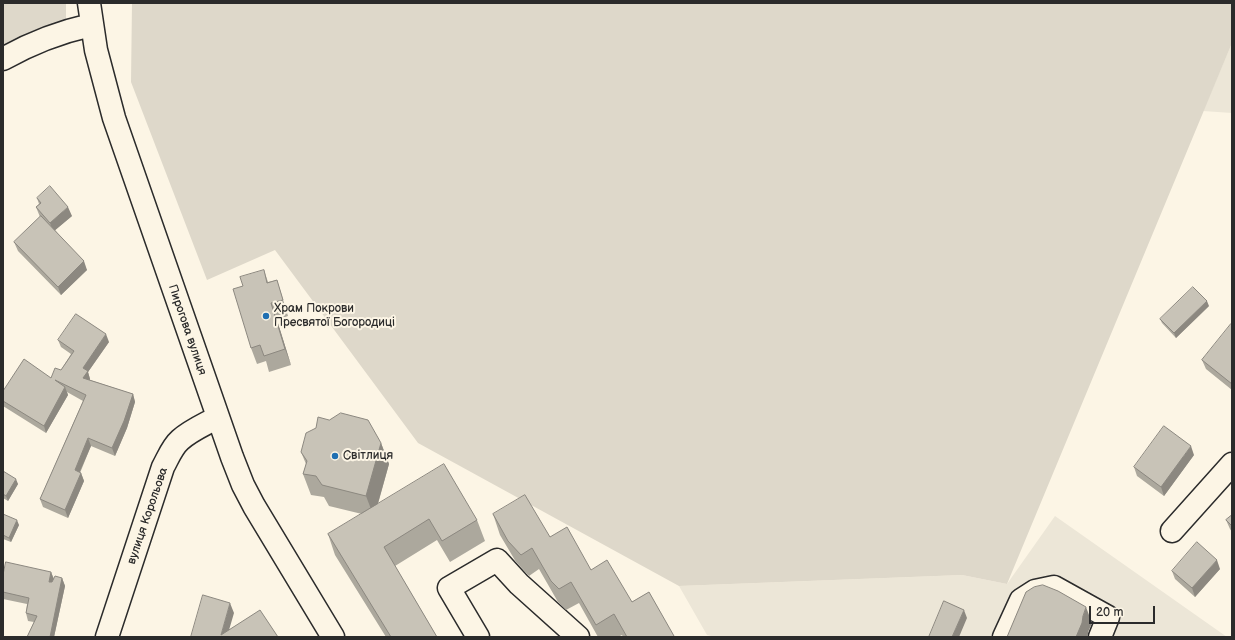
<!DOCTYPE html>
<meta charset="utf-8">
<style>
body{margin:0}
#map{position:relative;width:1235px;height:640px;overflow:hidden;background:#fcf5e5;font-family:"Balsamiq Sans",sans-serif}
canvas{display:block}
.frame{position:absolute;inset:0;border:4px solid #2b2b2b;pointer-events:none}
.scale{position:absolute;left:1089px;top:606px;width:66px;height:18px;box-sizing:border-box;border:2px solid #2b2b2b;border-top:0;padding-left:5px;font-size:12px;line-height:14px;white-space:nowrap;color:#2b2b2b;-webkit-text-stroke:3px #fcf5e5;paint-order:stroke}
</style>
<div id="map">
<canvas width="1235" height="640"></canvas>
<div class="frame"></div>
<div class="scale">20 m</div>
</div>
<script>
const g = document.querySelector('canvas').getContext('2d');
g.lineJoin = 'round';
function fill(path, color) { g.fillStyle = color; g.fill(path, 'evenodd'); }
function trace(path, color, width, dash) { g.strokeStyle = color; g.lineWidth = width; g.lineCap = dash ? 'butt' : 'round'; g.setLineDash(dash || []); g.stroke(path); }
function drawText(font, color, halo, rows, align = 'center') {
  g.font = font + ' "Balsamiq Sans",sans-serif'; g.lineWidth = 4; g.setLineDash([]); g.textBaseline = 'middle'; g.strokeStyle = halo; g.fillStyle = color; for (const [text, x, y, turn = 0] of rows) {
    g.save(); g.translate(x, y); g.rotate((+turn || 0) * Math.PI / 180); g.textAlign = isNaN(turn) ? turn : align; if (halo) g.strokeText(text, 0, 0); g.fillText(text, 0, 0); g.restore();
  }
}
fill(new Path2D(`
 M1232,43V113L1203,111Z
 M1055,516L1227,637H715L707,635L679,586L962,575L1007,584Z`), '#ece6d7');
fill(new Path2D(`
 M3,3H66V31L3,59Z
 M132,3H1232V43L1007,584L962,575L679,586L418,443L275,250L207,280L131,82Z`), '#ded8ca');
const minor = new Path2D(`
 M89,3L96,50L114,118L232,457L243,485L254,506L333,637
 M3,59C31,43 60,32 91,25
 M1172,531L1232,464
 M107,637L163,467C168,458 172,447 180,440C191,430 206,424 218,417
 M478,637L449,588L497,560L519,584L578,637
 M1004,637L1021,600L1035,591L1054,587L1108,617L1100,637`);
trace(minor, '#2b2b2b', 25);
trace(minor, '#fcf5e5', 22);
fill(new Path2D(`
 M37,198L72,216L55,230L87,270L61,295L18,251L14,242L40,217L36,207L39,204Z
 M264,270L268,282L277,280L282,296L288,316L277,320L291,365L269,372L266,361L257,364L251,348L243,286Z
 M1209,306L1176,338L1162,323L1160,319Z
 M1232,325V390L1206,369L1202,360Z
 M58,340L109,342L88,372L90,379V380L133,394L135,402L127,428L115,456L91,446L80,473H81L84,481L68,518L43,507L40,499L83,401L67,392L68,395L46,433L3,406V391L51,378L61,370L71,354L61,347Z
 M381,443L389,464L378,504L477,520L485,541L450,562L437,540L395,566L437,637H386L335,555L328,534L362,514L329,506L324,497L311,495L303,474L306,464L301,452Z
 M1194,455L1164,496L1137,476L1134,467Z
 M3,471L18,484L8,501L3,498Z
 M3,514L19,525L11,542L3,539Z
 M493,514L550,537L632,602L649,592L674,637H623L622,635L618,637H598L579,603L566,610L558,602L539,569L529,576L516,562L500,535Z
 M1232,515V532L1230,529L1226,520Z
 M1220,569L1195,597L1175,579L1172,571Z
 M51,572L54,579L62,578L65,586L54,637H27L34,622L28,621L26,613L27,604L3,599V575Z`), '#aca89d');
fill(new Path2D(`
 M68,207L72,216L53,232L50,223Z
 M84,261L87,270L61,295L58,287Z
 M1207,301L1209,306L1176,338L1174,333Z
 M271,303L277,320L291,365L285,349Z
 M106,334L109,342L88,372L90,379L86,385L83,378V368Z
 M65,387L68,395L46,433L44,426Z
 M133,394L135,402L127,428L115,456L112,448Z
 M88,438L91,446L77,478L75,470Z
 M381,443L389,464L374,517L366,496Z
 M1191,446L1194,455L1164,496L1161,487Z
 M81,473L84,481L68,518L65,510Z
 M16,479L18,484L8,501L6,496Z
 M17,520L19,525L11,542L9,538Z
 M1217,560L1220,569L1195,597L1192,588Z
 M51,572L54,580L52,589L49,582Z
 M62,578L65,586L54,637H50Z
 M230,603L234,613L227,637L221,635Z
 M1086,607L1092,623L1088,632V637H1076Z
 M964,610L967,618L959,637H952Z`), '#8c8880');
const building = new Path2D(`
 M50,186L68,207L50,223L36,207L41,203L37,198Z
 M41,216L84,261L58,287L14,242Z
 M264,270L267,283L277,280L283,300L271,303L285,349L264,356L260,345L251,348L233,289L243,286L240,277Z
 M1193,287L1207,301L1174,333L1160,319Z
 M76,314L106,334L83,368L88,371L83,378L133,394L124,421L112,448L88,438L75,470L81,473L65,510L40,499L86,395L55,380L65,387L44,426L3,401V391L24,359L51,378L55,368L61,370L74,351L58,340Z
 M1231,324L1232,325V384L1202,360Z
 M341,413L368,420L381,443L366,496L322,485L316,476L303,474L307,461L301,452L306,433L316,428L318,417L329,420Z
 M1164,426L1191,446L1161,487L1134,467Z
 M444,464L477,520L442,541L429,519L384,547L437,637H391L328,534Z
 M3,471L16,479L6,496L3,494Z
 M525,495L550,537L567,527L591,570L607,560L632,602L649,592L674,636L672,637H627L614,614L596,625L571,582L559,589L551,581L532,548L521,555L508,541L493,514Z
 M3,514L17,520L9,538L3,535Z
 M1232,515V526L1226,520Z
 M1197,542L1217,560L1192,588L1172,571Z
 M6,562L51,572L49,582H52L55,576L62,578L50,637H27L37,616L26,613L29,598L3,592V575Z
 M1043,585L1058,591L1086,607L1083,616L1082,623L1076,637H1007L1026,592L1034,587Z
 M203,595L230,603L221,635L260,610L278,637H191Z
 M944,601L964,610L952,637H929Z`);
fill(building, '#c8c3b7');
trace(building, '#8c8880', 1);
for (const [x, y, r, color] of [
 [266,316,4,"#1f6fb2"],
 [335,456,4,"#1f6fb2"]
]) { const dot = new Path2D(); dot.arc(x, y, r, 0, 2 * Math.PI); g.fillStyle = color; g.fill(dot); trace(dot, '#fcf5e5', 1.5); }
drawText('12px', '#2b2b2b', '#fcf5e5', [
 ["Храм Покрови",274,309],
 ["Пресвятої Богородиці",274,323],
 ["Світлиця",343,456]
], 'left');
drawText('12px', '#2b2b2b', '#fcf5e5', [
 ["Пирогова вулиця",187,330,71],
 ["вулиця Корольова",148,516,-71]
]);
</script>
